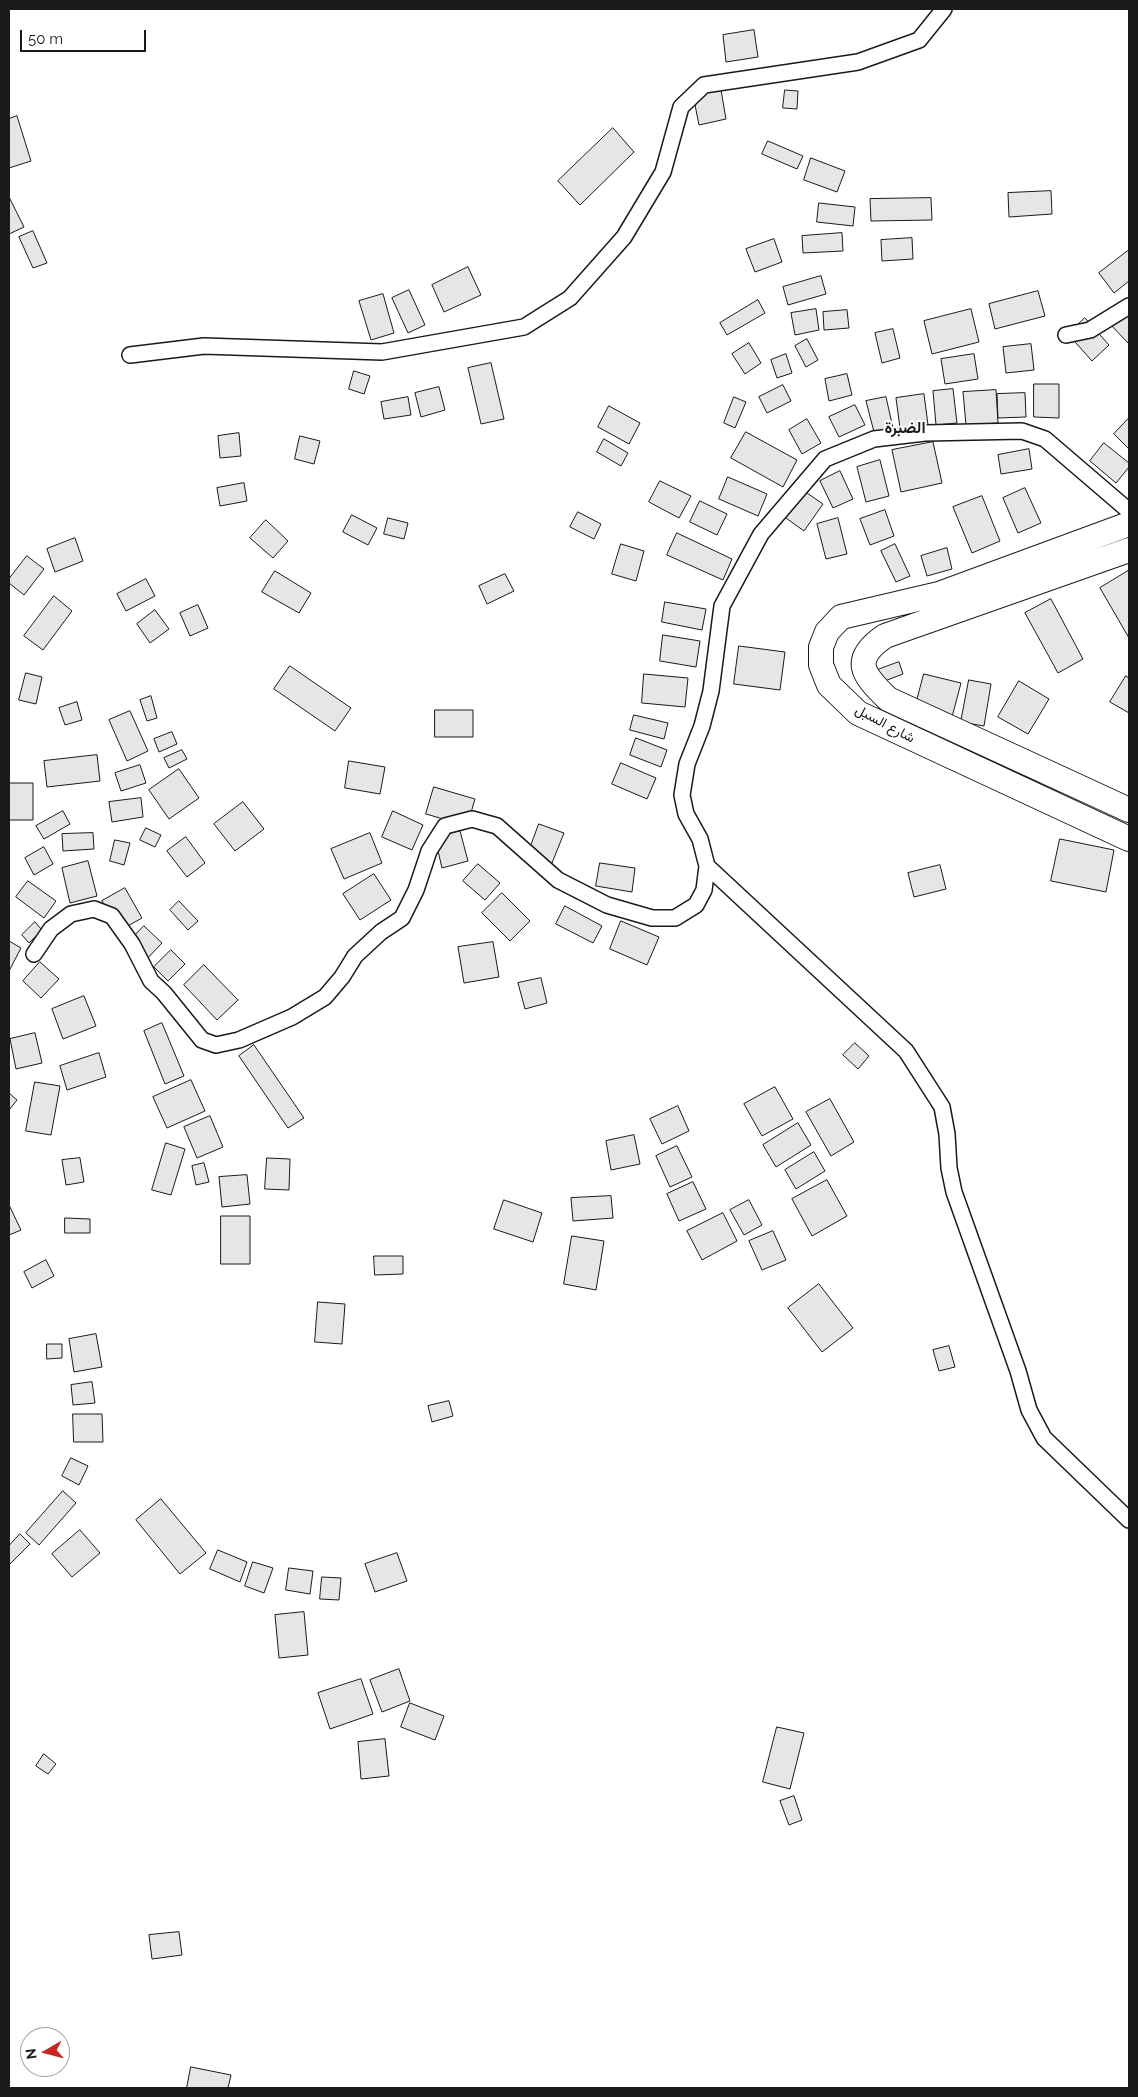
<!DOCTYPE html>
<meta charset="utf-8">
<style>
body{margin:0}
#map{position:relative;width:1138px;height:2097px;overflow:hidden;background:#fff;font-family:Raleway,sans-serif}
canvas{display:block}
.frame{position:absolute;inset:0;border:10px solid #1a1a1a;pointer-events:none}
.north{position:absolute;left:20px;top:2027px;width:50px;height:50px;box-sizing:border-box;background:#fff;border:1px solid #a3a3a3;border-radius:50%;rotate:262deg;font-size:14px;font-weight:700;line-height:20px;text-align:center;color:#1a1a1a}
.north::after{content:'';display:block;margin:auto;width:18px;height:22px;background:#c62828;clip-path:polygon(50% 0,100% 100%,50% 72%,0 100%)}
.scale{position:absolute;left:20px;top:30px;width:126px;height:22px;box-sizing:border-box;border:2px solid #1a1a1a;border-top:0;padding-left:6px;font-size:15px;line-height:18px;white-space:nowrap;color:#1a1a1a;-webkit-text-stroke:4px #fff;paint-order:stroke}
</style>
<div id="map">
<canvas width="1138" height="2097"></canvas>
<div class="frame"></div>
<div class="north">N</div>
<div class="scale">50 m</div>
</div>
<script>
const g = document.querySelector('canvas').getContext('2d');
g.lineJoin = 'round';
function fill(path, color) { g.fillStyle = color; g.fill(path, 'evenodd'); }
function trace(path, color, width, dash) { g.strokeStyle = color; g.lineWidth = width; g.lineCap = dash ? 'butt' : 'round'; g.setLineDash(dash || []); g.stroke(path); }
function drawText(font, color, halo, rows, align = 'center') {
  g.font = font + ' Raleway,Vazirmatn,sans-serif'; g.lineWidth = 4; g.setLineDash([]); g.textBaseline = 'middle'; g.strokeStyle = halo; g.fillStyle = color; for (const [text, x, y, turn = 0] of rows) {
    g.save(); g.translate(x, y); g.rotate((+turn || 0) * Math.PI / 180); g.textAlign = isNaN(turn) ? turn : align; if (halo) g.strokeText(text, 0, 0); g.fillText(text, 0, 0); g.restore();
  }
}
const building = new Path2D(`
 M754,30L758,57L726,62L723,35Z
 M721,90L726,119L699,125L693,95Z
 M785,90L798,91L797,109L783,108Z
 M17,116L31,161L9,168V119Z
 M613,128L634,152L580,205L558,181Z
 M768,141L803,156L797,169L762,154Z
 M811,158L845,171L837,192L804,180Z
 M1051,191L1052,214L1009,217L1008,193Z
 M9,197L24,227L9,234Z
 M931,198L932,220L871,221L870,199Z
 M819,203L855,207L853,226L817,222Z
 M33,231L47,263L33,268L19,237Z
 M842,233L843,251L803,253L802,236Z
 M912,238L913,259L882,261L881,240Z
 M774,239L782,262L755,272L746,249Z
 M1129,250V281L1114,293L1099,273Z
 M468,267L481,295L444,312L432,285Z
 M821,276L826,294L788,305L783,287Z
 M409,290L425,325L408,333L392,298Z
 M1038,291L1045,316L995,329L989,304Z
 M383,294L394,333L371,340L359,301Z
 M758,300L765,313L727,335L720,323Z
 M1129,303V344L1109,323Z
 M816,309L819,330L795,335L791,313Z
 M971,309L979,342L932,354L924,321Z
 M847,310L849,328L824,330L823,312Z
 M1085,318L1109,345L1092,361L1068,334Z
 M893,329L900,358L882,363L875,333Z
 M807,339L818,360L806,367L795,346Z
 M749,343L761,363L745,374L732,354Z
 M1031,344L1034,370L1006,373L1003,347Z
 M786,354L792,373L777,378L771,360Z
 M974,354L978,379L945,384L941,359Z
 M491,363L504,419L481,424L468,368Z
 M354,371L370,376L364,394L349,389Z
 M847,374L852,395L829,401L825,379Z
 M1034,384H1059V418L1034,417Z
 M783,385L791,401L767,413L759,397Z
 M439,387L445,410L421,417L415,393Z
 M953,389L957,423L936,425L933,391Z
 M996,390L998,423L966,425L963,392Z
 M1025,393L1026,417L998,418L997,394Z
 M924,394L928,425L900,428L896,398Z
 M408,397L411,415L384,419L381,402Z
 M734,397L746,402L735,428L724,423Z
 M886,397L893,428L874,432L866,401Z
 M855,405L865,425L839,437L829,417Z
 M609,406L640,423L629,444L598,427Z
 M1129,418V449L1114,434Z
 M807,419L821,443L802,454L789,430Z
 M746,432L797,460L783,487L731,458Z
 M239,433L241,456L220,458L218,436Z
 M300,436L320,441L314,464L295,459Z
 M604,439L628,453L621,466L597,452Z
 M933,442L942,483L901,492L892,450Z
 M1104,443L1129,463V467L1116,483L1090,461Z
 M1029,449L1032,469L1001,474L998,455Z
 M880,460L889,496L866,502L857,467Z
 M840,471L853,499L833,508L820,481Z
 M728,477L767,494L758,516L719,499Z
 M660,481L691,496L679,518L649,502Z
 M244,483L247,501L220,506L217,488Z
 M1025,488L1041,523L1018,533L1003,498Z
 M804,491L823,504L804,531L786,518Z
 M982,496L1000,541L972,553L953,507Z
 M700,501L727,514L717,535L690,522Z
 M885,510L894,536L870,545L860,519Z
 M578,512L601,524L594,539L570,527Z
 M352,515L377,528L368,545L343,532Z
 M388,518L408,523L404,539L384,534Z
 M838,518L847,554L826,559L817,524Z
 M266,520L288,541L273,558L250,538Z
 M677,533L732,559L723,580L667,555Z
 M75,538L83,561L55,572L47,549Z
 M621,544L644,551L636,581L612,574Z
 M895,544L910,576L896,582L881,551Z
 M947,548L952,569L927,576L921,556Z
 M27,556L44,569L24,595L9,583V579Z
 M275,571L311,593L299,613L262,592Z
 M1128,571L1129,573V638L1100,588Z
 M505,574L514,591L487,604L479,586Z
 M146,579L155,596L126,611L117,594Z
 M54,596L72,611L43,650L24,636Z
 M1051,599L1083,659L1058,673L1025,613Z
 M665,602L706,609L702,630L662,622Z
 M198,605L208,628L190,636L180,613Z
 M155,610L169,629L150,643L137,624Z
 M663,635L700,641L696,667L660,661Z
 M739,646L785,652L780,690L734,684Z
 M899,662L903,674L877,684L872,672Z
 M290,666L351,708L335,731L274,689Z
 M26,673L42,677L36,704L19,700Z
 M644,674L688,678L685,707L642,703Z
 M924,674L961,683L952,717L915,708Z
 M1126,676L1129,678V713L1110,702Z
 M969,680L991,684L984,726L961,722Z
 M1019,681L1049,699L1028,734L998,717Z
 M151,696L157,718L147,721L140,700Z
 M77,702L82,720L65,725L59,708Z
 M435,710H473V737H435Z
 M130,711L148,751L127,761L109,720Z
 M634,715L668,723L664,739L630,730Z
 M172,732L177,744L159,752L154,739Z
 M636,738L667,750L661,767L630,755Z
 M182,750L187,759L169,768L164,758Z
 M97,755L100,781L47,787L44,761Z
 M349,761L385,767L380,794L345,788Z
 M621,763L656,778L647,799L612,784Z
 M140,765L146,783L121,791L115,773Z
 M179,769L199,798L169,819L149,790Z
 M9,783H33V820H9Z
 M434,787L475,799L467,826L426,814Z
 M141,798L143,817L112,822L109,802Z
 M243,802L264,829L235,851L214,824Z
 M63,811L70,824L44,839L36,826Z
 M393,811L423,825L412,850L382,837Z
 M539,824L564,833L552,863L528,854Z
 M146,828L161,835L155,847L140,840Z
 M460,831L468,861L442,868L435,838Z
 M93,833L94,849L63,851L62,834Z
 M370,833L382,863L344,879L331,849Z
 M186,837L205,863L187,877L167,851Z
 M1060,839L1114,850L1106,892L1051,881Z
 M115,840L130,843L124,865L110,861Z
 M44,847L53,864L34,875L25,858Z
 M88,861L97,896L70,903L62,868Z
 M600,863L635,868L632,892L596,886Z
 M478,864L500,883L485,900L463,881Z
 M940,865L946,889L914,897L908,873Z
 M374,874L391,900L360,920L343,894Z
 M28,881L56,901L44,918L16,897Z
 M125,888L142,918L119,931L102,901Z
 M502,893L530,921L510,941L482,913Z
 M179,901L198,921L188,930L170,910Z
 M565,906L602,926L593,943L556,924Z
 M621,921L659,937L647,965L610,949Z
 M35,922L42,930L29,943L22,935Z
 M144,926L162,943L144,962L126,945Z
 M9,941L21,948L9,971Z
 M493,942L499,977L464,983L458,947Z
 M171,950L185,964L168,981L154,967Z
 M40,962L59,979L41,998L23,981Z
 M204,965L238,1000L217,1020L184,985Z
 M541,978L547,1003L525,1009L518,983Z
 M84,996L96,1026L63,1039L52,1009Z
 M162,1023L184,1076L165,1084L144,1031Z
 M35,1033L42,1063L16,1069L10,1039Z
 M855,1043L869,1056L858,1069L843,1055Z
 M254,1045L304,1118L288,1128L239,1056Z
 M99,1053L106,1077L67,1090L60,1066Z
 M191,1080L205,1111L167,1128L153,1097Z
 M35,1082L60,1086L51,1135L26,1131Z
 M775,1087L793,1119L762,1136L744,1104Z
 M9,1093L17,1100L9,1110Z
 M830,1099L854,1142L831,1156L806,1112Z
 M678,1106L689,1131L662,1144L650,1119Z
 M210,1116L223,1147L197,1158L184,1127Z
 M798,1123L811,1145L776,1167L763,1145Z
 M634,1135L640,1164L611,1170L606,1141Z
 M166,1143L185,1149L171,1195L152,1190Z
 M677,1146L692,1177L670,1187L656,1156Z
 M814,1152L825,1171L796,1189L785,1170Z
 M80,1158L84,1182L66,1185L62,1160Z
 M267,1158L290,1159L289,1190L265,1189Z
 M204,1163L209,1182L196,1185L192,1166Z
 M247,1175L250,1204L222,1207L219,1177Z
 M827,1180L847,1216L812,1236L792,1199Z
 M693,1182L706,1209L679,1221L667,1194Z
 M611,1196L613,1218L573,1221L571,1198Z
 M504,1200L542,1213L533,1242L494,1229Z
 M749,1200L762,1225L744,1235L730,1210Z
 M9,1205L21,1230L9,1235Z
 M723,1213L737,1241L702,1260L687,1231Z
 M221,1216H250V1264H221Z
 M65,1218L90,1219V1233H65Z
 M773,1231L786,1260L762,1270L749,1241Z
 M572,1236L604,1241L596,1290L564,1284Z
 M374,1256H403V1274L375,1275Z
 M46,1260L54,1276L32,1288L24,1272Z
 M819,1284L853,1328L822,1352L788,1308Z
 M318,1302L345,1304L342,1344L315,1342Z
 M96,1334L102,1367L74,1372L69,1339Z
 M47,1344H62V1358L47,1359Z
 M949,1346L955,1367L939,1371L933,1350Z
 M92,1382L95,1403L73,1405L71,1385Z
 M449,1401L453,1416L432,1422L428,1406Z
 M73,1414H102L103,1442H74Z
 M71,1458L88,1466L79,1485L62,1476Z
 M63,1491L76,1503L39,1545L26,1533Z
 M161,1499L206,1553L180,1574L136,1520Z
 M80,1530L100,1553L72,1577L52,1554Z
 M20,1534L30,1544L9,1565V1546Z
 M218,1550L247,1562L240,1582L210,1569Z
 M397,1553L407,1581L375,1592L365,1564Z
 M253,1562L273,1568L264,1593L245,1586Z
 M289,1568L313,1571L310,1594L286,1590Z
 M322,1577L341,1578L339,1600L320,1599Z
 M304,1612L308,1655L279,1658L275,1615Z
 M399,1669L410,1701L382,1712L370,1680Z
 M361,1679L373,1714L330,1729L318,1693Z
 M410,1703L444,1716L435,1740L401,1727Z
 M777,1727L804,1733L790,1789L763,1782Z
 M385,1739L389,1776L361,1779L358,1742Z
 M44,1754L56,1764L48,1774L36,1766Z
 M794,1796L802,1820L789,1825L780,1801Z
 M179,1932L182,1955L152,1959L149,1935Z
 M191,2067L231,2075L228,2088H187Z`);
fill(building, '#e6e6e6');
trace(building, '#1a1a1a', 1);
const minor = new Path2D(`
 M1066,335L1090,330L1129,306
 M130,355L204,346L382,352L524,327L570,298L624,237L663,172L681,107L704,85L858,62L919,40L944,9
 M707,866L906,1051L942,1107L947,1134L949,1168L954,1192L1018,1371L1029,1410L1044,1438L1129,1520
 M34,954L51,929L71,914L94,909L112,916L132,944L151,981L164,993L202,1040L216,1045L239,1040L292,1017L325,997L342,977L355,956L381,932L402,918L416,890L429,851L445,826L472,819L497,826L558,880L607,905L652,918H675L696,905L704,890L707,866L700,839L686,814L682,795L687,764L702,726L711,691L722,606L761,534L825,459L874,439L925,433L1022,431L1045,439L1129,511`);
const primary = new Path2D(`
 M1129,524L939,594L841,617L827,632L821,647V665L829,685L858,713L1129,839
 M1129,550L885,636C850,660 863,675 888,699L1129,810`);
trace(minor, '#1a1a1a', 18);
trace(primary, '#1a1a1a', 26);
trace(minor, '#fff', 15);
trace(primary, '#fff', 24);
drawText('14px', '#1a1a1a', '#fff', [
 ["شارع السبل",885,724,28]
]);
drawText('bold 16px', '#1a1a1a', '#fff', [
 ["الضبرة",905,428]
]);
</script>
